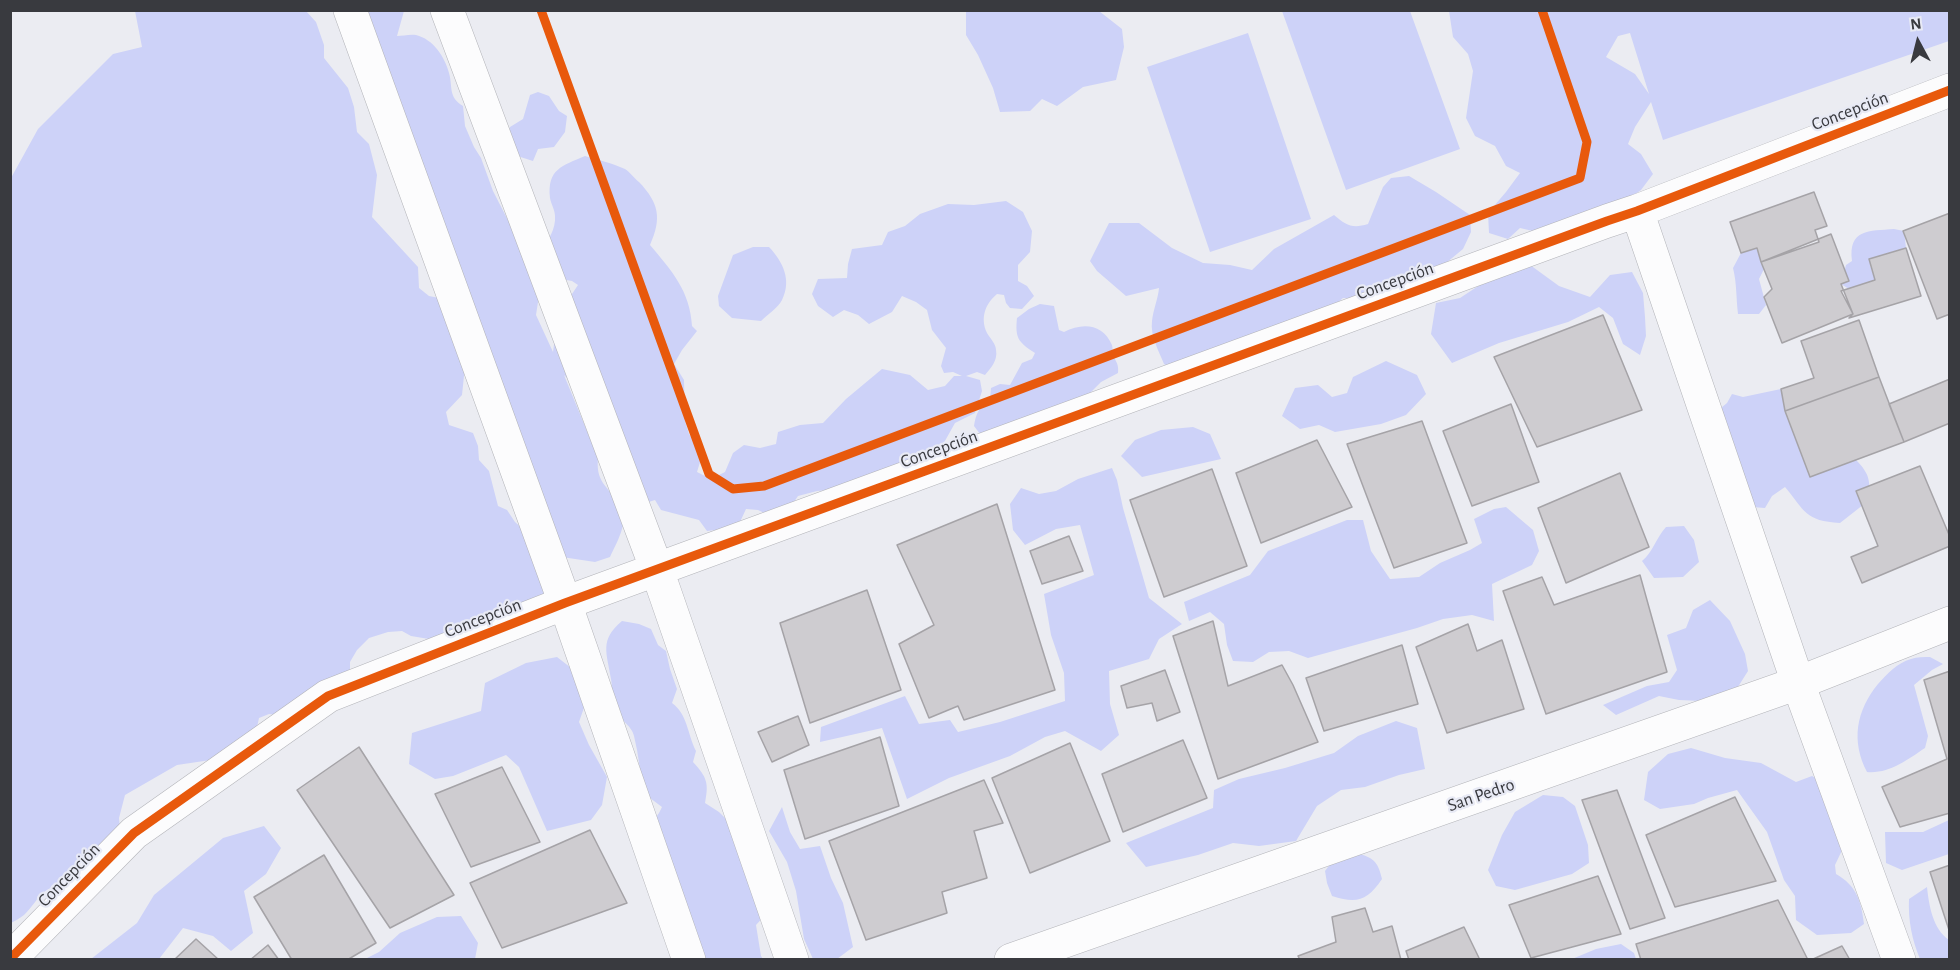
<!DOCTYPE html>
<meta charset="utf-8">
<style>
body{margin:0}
#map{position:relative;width:1960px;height:970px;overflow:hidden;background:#ebecf2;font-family:"Alegreya Sans",sans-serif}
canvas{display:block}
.frame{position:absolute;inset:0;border:12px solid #393a3f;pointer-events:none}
.north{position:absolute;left:1888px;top:12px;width:60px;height:60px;-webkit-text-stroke:4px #e8eaf5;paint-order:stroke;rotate:353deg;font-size:16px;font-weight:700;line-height:24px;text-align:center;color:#393a3f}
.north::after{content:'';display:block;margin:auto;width:21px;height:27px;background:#393a3f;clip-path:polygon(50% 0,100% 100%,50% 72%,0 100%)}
</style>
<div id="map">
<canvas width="1960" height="970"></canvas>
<div class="frame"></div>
<div class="north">N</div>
</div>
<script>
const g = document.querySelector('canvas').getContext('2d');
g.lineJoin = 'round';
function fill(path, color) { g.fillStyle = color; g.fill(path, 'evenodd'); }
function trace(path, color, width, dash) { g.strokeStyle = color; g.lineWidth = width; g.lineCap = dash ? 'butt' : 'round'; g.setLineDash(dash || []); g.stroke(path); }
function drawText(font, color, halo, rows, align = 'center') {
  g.font = font + ' "Alegreya Sans",sans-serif'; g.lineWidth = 4.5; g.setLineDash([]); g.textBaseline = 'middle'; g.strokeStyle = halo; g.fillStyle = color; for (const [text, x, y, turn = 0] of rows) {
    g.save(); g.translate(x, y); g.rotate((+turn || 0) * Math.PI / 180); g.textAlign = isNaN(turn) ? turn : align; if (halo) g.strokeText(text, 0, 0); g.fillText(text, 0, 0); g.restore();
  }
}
fill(new Path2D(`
 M135,11H306L316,22L324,45V58L348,88L354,107L357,132L369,144L377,175L372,217L418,267L419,288L429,296L439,298L465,366L462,395L446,412L449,425L473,433L478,446L479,460L489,471L498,506L507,510L515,522L525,531L546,579L544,609L429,639L411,636L402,631L388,632L369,638L357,650L350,662V672L277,715L269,714L259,718L256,732L224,758L177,765L125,795L119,818L120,830L63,885C40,887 38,902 24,915C20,918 15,921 11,923V178L38,129L113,54L142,47Z
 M361,11H404L397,36C402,36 410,34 416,35C433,39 445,57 449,73C453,87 448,97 463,106L465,126L474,147L481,158L493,191L516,236L542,251C548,240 556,229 555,216C555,210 551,204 550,198C547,169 562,166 585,156C598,160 612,163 625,169C630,172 634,178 639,182C659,203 662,218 650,245C672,271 690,291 692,326L697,331L682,350L674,364L684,380L685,421L689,434L699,448L700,462L697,472L711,479L725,472L733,453L744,445L760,448L776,444L778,432L800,425L823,423L846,399L882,369L910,375L928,390L945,386L954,376H962L953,372L944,373L941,366L946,348L932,330L927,310L916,302L902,296L892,312L869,324L858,315L844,310L833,317L818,306L812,294L818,279L847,278L848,264L852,249L882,245L888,232L905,226L920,214L948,204L974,205L1006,201L1023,212L1032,231L1030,252L1018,265V281L1027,286L1034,296L1022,309L1010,308L1006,303L1004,295L997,294C985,304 980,318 987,333C990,338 996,344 996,350C998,360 991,368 985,375L977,372L966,376L980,380L982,391L975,413L955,423L941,448L829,490L817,491L798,496L781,521L758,510L746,509L740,522L725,529L707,531L699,520L661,510L655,500L642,504L580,391L564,375L598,458C596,479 604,484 616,499C618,502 621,504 622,507C629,522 616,544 610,557L595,562L562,557ZM550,277L572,281L578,285L558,315L553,352L536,315L540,289Z
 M966,11H1099L1122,29L1124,47L1116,80L1083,87L1057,106L1042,99L1030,111L1000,112L993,88L978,55L966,35Z
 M1282,11H1410L1460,149L1346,190Z
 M1449,11H1949V41L1663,140L1651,102L1635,127L1628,144L1641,154L1653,174L1641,190L1624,202L1541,233L1520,228L1508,239L1489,233L1488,213L1506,192L1520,173L1506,166L1495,146L1475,136L1466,118L1473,71L1468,54L1453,37ZM1630,33L1649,94L1635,74L1606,57L1618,36Z
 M1248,33L1311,219L1210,252L1147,67Z
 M538,92L549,96L559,111L567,116L565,132L554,147L538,149L533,161L508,153L505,142L510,127L523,119L530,95Z
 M1409,176L1436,192L1470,215L1471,232L1463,249L1440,268L1365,300L1343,298L1328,311L1183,375L1164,364C1159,351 1150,336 1152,321C1153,310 1158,299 1159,288L1126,296L1097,271L1090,261L1109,223H1139L1172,248L1203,263L1230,265L1252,270L1274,249L1334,215C1346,225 1352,229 1368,224L1383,187L1391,178Z
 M1894,229L1904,231L1906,248L1881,255L1870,265L1875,280L1849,289L1841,284L1846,265L1852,261C1848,229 1869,231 1894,229Z
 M753,247H769C783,262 792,280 782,300C778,308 767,315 761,321L732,318L719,306L718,296L733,255Z
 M1757,248L1764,269L1759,279L1766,305L1759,314H1738C1736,299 1737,284 1733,268L1741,253Z
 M1526,262L1559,286L1590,297L1610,275L1632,272L1643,293L1645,317L1646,336L1640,355L1623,344L1613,318L1599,307L1568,322L1499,343L1452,363L1431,334L1436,303L1460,298L1492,277Z
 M1040,304L1054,306L1059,330L1064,332C1083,322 1103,324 1112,345C1113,348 1112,352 1113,355C1116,362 1119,364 1118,373L1101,382L1086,397L980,434L974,426C976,413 979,407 990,400L991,388L1000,384L1010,385L1022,363L1032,359L1035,353C1018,342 1015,338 1017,318L1029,309Z
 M1386,361L1417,375L1426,394L1406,415L1381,424L1335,432L1319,425L1300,429L1282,416L1295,388L1318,385L1332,397L1347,393L1353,377Z
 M1781,389L1839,458L1856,460C1870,474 1871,482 1868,501L1840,523C1805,521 1805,511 1785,487L1772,496L1765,508L1752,507L1721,408L1727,403L1732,394L1743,397Z
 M1193,427L1210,434L1221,459L1142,477L1121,456L1135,440L1161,430Z
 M1112,468L1117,480L1123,508L1149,598L1182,624L1159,639L1149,659L1109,671L1110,704L1119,735L1101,751L1065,731L1045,737L1010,756L949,778L907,799L882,728L820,742L821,727L905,696L919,724L950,720L958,732L1000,722L1065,701L1064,673L1051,635L1044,594L1094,575L1080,525L1056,529L1025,545L1013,530L1010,504L1021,488L1039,494L1056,491L1078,479Z
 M1506,507L1533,530L1539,551L1532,565L1492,584L1494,621L1472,615L1443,619L1417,628L1308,658L1289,651L1269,652L1253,662L1233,661L1227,645L1224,624L1210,612L1189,621L1184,602L1250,575L1268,551L1347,520H1363L1371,551L1390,579L1419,577L1440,563L1470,550L1482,543L1474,519L1494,509Z
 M1684,526L1694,540L1699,562L1683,577L1654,578L1642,561C1653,552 1656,538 1666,527Z
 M1710,600L1730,621L1745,654L1748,671L1736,690L1701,701L1679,700L1659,696L1616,715L1603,705L1647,686L1669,682L1677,670L1667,635L1686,628L1693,610Z
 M622,621L639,624L651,629L658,645L666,651L670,669L677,689L672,703C688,715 687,733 696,751L693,762C707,777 709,783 705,803L719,812L739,832L766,914L756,925L761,956L763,959H678L638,843L659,813L662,807L650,798L642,796C641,776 639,756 634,736C632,725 617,718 613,707C610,697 613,688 611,679C607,653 599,640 622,621Z
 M557,657L584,678L586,702L579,722L589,745L607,777L602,805L591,820L547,831L519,767L506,755L453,776L435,779L409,764L412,733L481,711L485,683L526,663Z
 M1930,657L1943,664L1932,670L1914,685L1928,736L1925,748C1907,760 1889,774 1867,772C1851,741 1856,711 1878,684C1887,674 1897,663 1911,659C1917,657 1924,657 1930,657Z
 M1396,721L1417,728L1425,769L1399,775L1365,787L1341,790L1317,806L1296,841L1259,846L1233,843L1198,855L1146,867L1126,843L1213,808L1214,790L1239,779L1285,768L1334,753L1358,736Z
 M1691,748L1725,758L1761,763L1796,782L1812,776L1830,786L1845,844L1835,865L1836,874C1857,886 1861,901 1864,924L1851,933L1817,935L1796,920L1795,896L1784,880L1767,832L1737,790L1708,798L1694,804L1660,809L1644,800L1648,772L1668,754Z
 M1543,795L1563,797L1575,806L1588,845L1589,863L1572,874L1515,890L1496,886L1488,870L1502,835L1515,812Z
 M782,807L790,832L800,849L820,846L831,878L843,903L853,947L837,959H813L804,939L796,891L787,862L769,831Z
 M1949,820V854L1902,870L1886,863L1885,832H1923Z
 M264,826L281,848L266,874L244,891L253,933L231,951L213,936L183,928L159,959H91L137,923L154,895L223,838Z
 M1355,853C1373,857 1378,861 1382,879C1367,901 1357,904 1332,896L1327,883L1325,871L1334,859Z
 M1927,887C1929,906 1933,929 1949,940V959H1920C1912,940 1908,920 1909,899Z
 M461,916L478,943L475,959H365L379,952L400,933L437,917Z
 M1621,944L1634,953L1636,959H1572L1596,949Z`), '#cdd2f8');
const building = new Path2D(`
 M1814,192L1827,226L1815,230L1819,242L1761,262L1757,248L1741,253L1730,222Z
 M1950,213V314L1937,319L1903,231Z
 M1831,234L1849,281L1841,284L1853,314L1782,343L1764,297L1772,289L1761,262Z
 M1906,248L1921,296L1849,318L1853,314L1841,291L1875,280L1869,259Z
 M1603,315L1642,410L1537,447L1494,357Z
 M1859,320L1879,377L1785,411L1781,389L1814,378L1801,341Z
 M1879,377L1904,442L1810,477L1785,411Z
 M1950,379V423L1904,442L1889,404Z
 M1511,404L1539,482L1472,506L1443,431Z
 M1422,421L1467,543L1394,568L1347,444Z
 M1317,440L1352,507L1261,543L1236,473Z
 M1920,466L1950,537V546L1862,583L1851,557L1878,546L1856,491Z
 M1212,469L1247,566L1164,597L1130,500Z
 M1620,473L1649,547L1566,583L1538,508Z
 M997,504L1055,690L964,720L958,706L929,718L899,644L934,625L897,545Z
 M1069,536L1083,571L1042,584L1030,551Z
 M1640,575L1667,672L1546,714L1503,591L1542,577L1554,605Z
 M867,590L901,690L810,723L780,623Z
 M1213,621L1228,686L1282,665L1293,685L1318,742L1218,779L1173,636Z
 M1468,624L1477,651L1502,640L1524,709L1447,733L1416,647Z
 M1402,645L1418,704L1324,731L1306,678Z
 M1165,670L1180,712L1157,721L1152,703L1127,708L1121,686Z
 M1950,671V813L1900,827L1882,787L1947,759L1924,680Z
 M798,716L809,745L772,762L758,732Z
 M880,737L899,806L805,839L784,770Z
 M1183,740L1207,798L1123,832L1102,774Z
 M1070,743L1110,841L1030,873L992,778Z
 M359,747L454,895L390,928L297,790Z
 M502,767L540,842L471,867L435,794Z
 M984,780L1003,823L974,831L987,878L942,892L947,913L866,940L829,841Z
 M1617,790L1665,918L1630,929L1582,800Z
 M1735,797L1776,881L1675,907L1646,835Z
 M590,830L627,903L502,948L470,883Z
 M324,855L376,943L347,960H292L254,897Z
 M1950,865V933L1930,872Z
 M1598,876L1621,934L1531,958L1509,905Z
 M1778,900L1808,960H1641L1636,944Z
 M1365,908L1373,932L1392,926L1401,960H1300L1298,956L1336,942L1332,917Z
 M1464,927L1480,960H1409L1406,951Z
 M196,939L219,960H174Z
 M268,945L279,960H250Z
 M1842,946L1850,960H1811Z`);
fill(building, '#ceccd0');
trace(building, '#a5a3a7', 1.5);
const street = new Path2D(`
 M350,10L565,603L689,960
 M447,10L657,570L792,960
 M1637,211L1798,683L1899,960
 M10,959L134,833L328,696L565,603L1607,221L1637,211L1950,90
 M1011,960L1798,683L1950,623`);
trace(street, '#b3b4b9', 34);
trace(street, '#fcfcfd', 33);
trace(new Path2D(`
 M541,10L709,474L733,489L764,486L1580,178L1587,142L1542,10
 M10,959L134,833L328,696L565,603L1607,221L1637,211L1950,90`), '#e8590c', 9);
drawText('18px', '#393a3f', '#e8eaf5', [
 ["Concepción",1850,111,-21],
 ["Concepción",1395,281,-20],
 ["Concepción",939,449,-20],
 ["Concepción",483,618,-21],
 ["San Pedro",1481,795,-19],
 ["Concepción",69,875,-46]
]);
</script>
